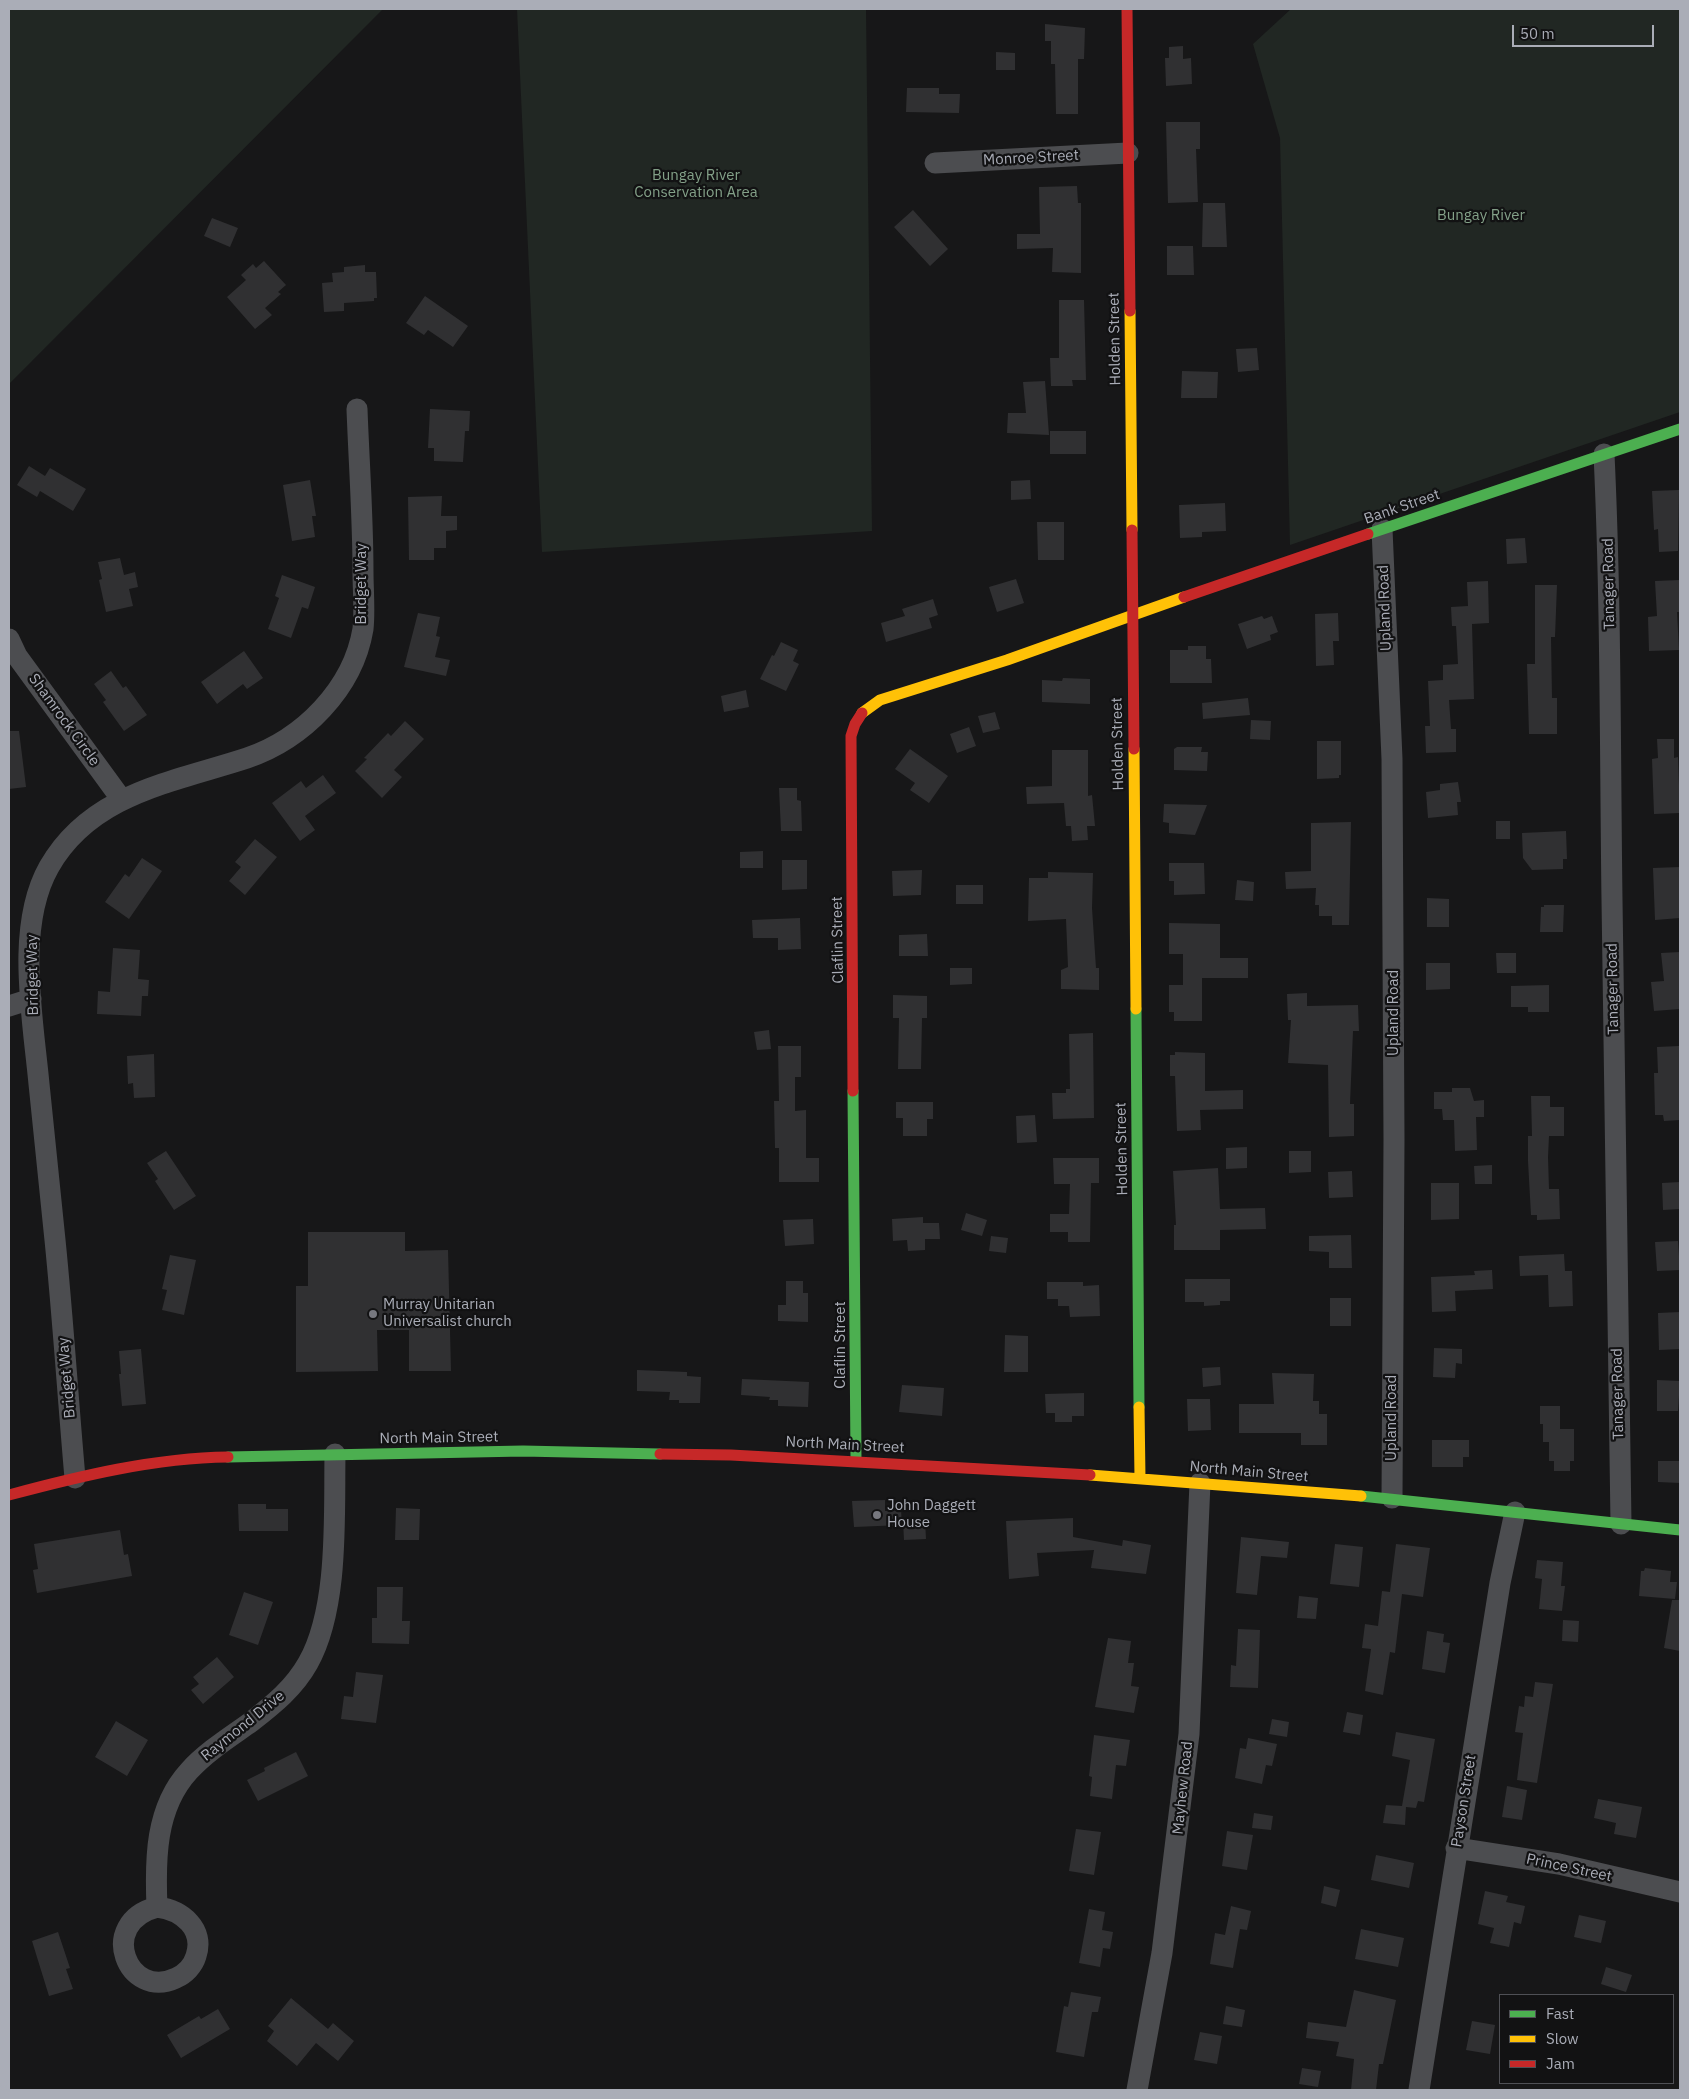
<!DOCTYPE html>
<style>
body{margin:0}
#map{position:relative;width:1689px;height:2099px;overflow:hidden;background:#171718;font-family:"IBM Plex Sans",sans-serif}
canvas{display:block}
.frame{position:absolute;inset:0;border:10px solid #aaadb7;pointer-events:none}
.legend{position:absolute;left:1499px;top:1994px;width:175px;height:90px;box-sizing:border-box;background:#121213;border:1px solid #4f5055;margin:0;padding:6px 9px;list-style:none;font-size:15px;color:#aaadb7}
.legend li{display:flex;align-items:center;gap:10px;height:25px}
.legend b{width:25px;border:1px solid #4f5055}
.scale{position:absolute;left:1512px;top:25px;width:142px;height:22px;box-sizing:border-box;border:2px solid #aaadb7;border-top:0;padding-left:6px;font-size:15px;line-height:18px;white-space:nowrap;color:#aaadb7;-webkit-text-stroke:4px #121213;paint-order:stroke}
</style>
<div id="map">
<canvas width="1689" height="2099"></canvas>
<div class="frame"></div>
<ul class="legend">
<li><b style="height:6px;background:#4caf50"></b>Fast</li>
<li><b style="height:6px;background:#ffc107"></b>Slow</li>
<li><b style="height:6px;background:#c62828"></b>Jam</li>
</ul>
<div class="scale">50 m</div>
</div>
<script>
const g = document.querySelector('canvas').getContext('2d');
g.lineJoin = 'round';
function fill(path, color) { g.fillStyle = color; g.fill(path, 'evenodd'); }
function trace(path, color, width, dash) { g.strokeStyle = color; g.lineWidth = width; g.lineCap = dash ? 'butt' : 'round'; g.setLineDash(dash || []); g.stroke(path); }
function drawText(font, color, halo, rows, align = 'center') {
  g.font = font + ' "IBM Plex Sans",sans-serif'; g.lineWidth = 4.5; g.setLineDash([]); g.textBaseline = 'middle'; g.strokeStyle = halo; g.fillStyle = color; for (const [text, x, y, turn = 0] of rows) {
    g.save(); g.translate(x, y); g.rotate((+turn || 0) * Math.PI / 180); g.textAlign = isNaN(turn) ? turn : align; if (halo) g.strokeText(text, 0, 0); g.fillText(text, 0, 0); g.restore();
  }
}
fill(new Path2D(`
 M9,9H383L9,384Z
 M517,9H866L872,531L542,552Z
 M1291,9H1680V412L1290,545L1280,138L1253,44Z`), '#212723');
fill(new Path2D(`
 M1045,24L1085,28L1084,59H1078V114H1056L1055,64H1051V41H1045Z
 M1183,46V59L1191,58L1192,84L1166,86L1165,58H1169V47Z
 M996,52L1015,53V70H996Z
 M907,88H939V94H960L959,113L906,112Z
 M1166,122H1200V149H1196L1198,202L1168,203Z
 M1077,186L1078,203H1081V273L1052,272L1053,248L1017,249V234H1040L1039,187Z
 M1203,203H1225L1227,247H1202Z
 M913,210L948,249L930,266L894,227Z
 M212,218L238,228L230,247L204,236Z
 M1167,246H1193L1194,275H1167Z
 M264,261L286,285L278,292L281,294L265,308L272,315L255,329L227,297L246,280L241,275L253,264L256,268Z
 M365,265V272H376L377,298H374V301L344,303V311L324,312L322,283L333,282L332,273L344,272V267Z
 M425,296L468,326L453,347L428,330L424,335L406,323Z
 M1059,300H1084L1086,380H1072L1073,386H1051L1050,358H1059Z
 M1257,348L1259,370L1238,372L1236,349Z
 M1182,371L1218,372L1217,398H1181Z
 M1045,381L1049,435L1007,433L1008,413H1026L1023,382Z
 M430,409L470,411L469,431H465L463,462L434,461V448H428Z
 M1050,431H1086V454H1050Z
 M29,466L45,476L50,468L86,489L73,511L40,491L37,497L17,485Z
 M310,480L316,516H312L315,537L292,541L283,485Z
 M1030,480L1031,499L1011,500V481Z
 M1679,490L1678,551L1659,552L1658,529L1654,530L1652,491Z
 M442,496L441,516H457V530L446,531V548H434V560H409L408,497Z
 M1225,503L1226,531L1202,532V537L1180,538L1179,505Z
 M1037,522H1064V560H1038Z
 M1525,538L1527,563L1507,564L1506,539Z
 M120,558L124,575L135,572L138,587L129,589L133,606L106,612L99,580L102,579L98,562Z
 M282,575L315,587L308,609L302,607L291,638L268,629L279,598L275,596Z
 M1016,579L1024,603L997,612L989,587Z
 M1680,580V612H1677L1679,650L1649,651L1648,617L1657,616L1655,581Z
 M1488,581L1489,623L1472,624L1474,699L1449,700L1451,729H1456V752L1426,753L1425,726H1430L1428,681L1443,680V665L1458,664L1456,626H1452L1451,607L1468,606L1467,582Z
 M1535,585H1557L1555,637H1551L1552,698H1557V734H1529L1527,664H1535Z
 M933,599L938,615L929,618L932,628L886,642L881,623L905,616L902,609Z
 M418,613L440,617L436,636L440,637L435,657L450,660L446,676L404,667Z
 M1338,613L1339,641H1333L1334,665L1316,666L1315,614Z
 M1262,616L1264,619L1272,616L1278,632L1270,635L1271,640L1247,649L1238,624Z
 M781,642L798,650L793,661L799,664L786,691L760,679L772,655L774,656Z
 M1188,646H1206V659H1211L1212,683H1170V650H1188Z
 M244,651L263,678L247,689L243,684L217,704L201,682Z
 M111,671L123,688L126,686L147,715L124,731L103,702L106,700L94,684Z
 M1063,678L1090,679V704L1042,702V680L1062,681Z
 M746,690L749,707L724,712L721,696Z
 M1248,698L1250,715L1203,719L1202,703Z
 M995,712L1000,729L983,733L978,716Z
 M1251,720L1271,721L1270,740L1250,739Z
 M405,721L424,739L394,770L402,777L382,798L355,771L367,759L364,758L388,733L391,736Z
 M969,727L976,746L957,753L950,734Z
 M9,731H19L26,787L9,789Z
 M1657,739H1674V758L1678,757L1680,813L1654,814L1652,759L1658,758Z
 M1317,741H1341V775H1339V778L1317,779Z
 M1177,747H1202L1201,752H1208L1207,771L1174,770V749Z
 M910,749L948,776L929,803L910,790L915,783L895,769Z
 M1052,750H1088V796L1092,795L1095,826H1087L1088,840L1072,841L1071,826H1066L1064,803L1027,804L1026,787L1052,786Z
 M323,775L336,793L305,816L315,830L300,841L272,803L301,781L306,788Z
 M1458,782L1461,802H1457L1458,815L1428,818L1426,792L1440,790V784Z
 M779,788H797V800L801,801L802,831H781Z
 M1164,804L1207,805L1195,835L1169,833V823L1163,822Z
 M1496,821H1510V839H1496Z
 M1351,822L1349,925H1332V916H1319V905H1315L1316,888L1286,889L1285,872L1311,871V823Z
 M1566,831L1567,859H1563V869L1532,870L1523,858L1522,833Z
 M255,839L277,857L245,895L229,881L241,867L235,862Z
 M763,851V868H740V852Z
 M142,858L162,871L129,919L105,902L125,874L129,877Z
 M782,860H807V889L782,890Z
 M1169,863H1204L1205,894L1174,895V881H1169Z
 M1680,867V918L1655,920L1653,868Z
 M922,870L921,895L893,896L892,871Z
 M1048,872L1093,873L1092,908L1096,968H1099V990L1061,989V970L1068,967L1066,919L1028,921L1029,878H1048Z
 M1237,880L1254,882L1253,901L1235,900Z
 M956,885H983V904H956Z
 M1427,898L1449,899V927H1427Z
 M1544,905H1564L1563,932H1540L1541,907H1544Z
 M800,918L801,949L778,950V938H753L752,920Z
 M1169,923L1220,924V958H1248V978H1202V1021H1174V1012H1169V985H1183V954H1169Z
 M927,934L928,956H899V935Z
 M113,948L140,950L138,979L149,980L148,996H142L141,1016L97,1014L98,991L110,992Z
 M1680,952V1009L1654,1011L1651,982L1664,981L1661,953Z
 M1496,953H1516V973H1497Z
 M1426,963H1450V989L1426,990Z
 M950,968H972V984L950,985Z
 M1549,985V1012H1528V1007H1511V986Z
 M1307,993V1006L1358,1005L1359,1031H1353L1350,1104H1354V1136L1329,1137L1328,1065L1288,1063L1291,1020H1288L1287,994Z
 M893,995L927,996V1018H922L921,1069H898L899,1018H893Z
 M769,1030L771,1049L757,1050L754,1032Z
 M1093,1033L1094,1118L1053,1119L1052,1093H1066V1089H1070L1069,1034Z
 M778,1046H801V1077H795V1111L806,1110V1158H819V1182H779V1148H775L774,1101H779Z
 M1679,1046L1680,1120L1664,1121L1663,1115H1655L1654,1073H1658L1657,1047Z
 M1175,1052L1205,1053V1091L1243,1090V1109L1200,1110L1201,1130L1177,1131L1175,1076H1170V1055H1175Z
 M154,1054L155,1097L134,1098L133,1083L128,1084L127,1056Z
 M1452,1088H1470L1474,1101L1484,1100V1117H1476L1477,1150L1455,1151L1454,1120H1443L1442,1109H1434V1092H1452Z
 M1531,1096H1550V1107H1564V1136H1549L1548,1157L1549,1189H1559L1560,1219L1537,1220V1215H1531L1528,1161V1136H1532Z
 M896,1102H933V1119H927V1136H903V1118H896Z
 M1035,1115L1037,1142L1017,1143L1016,1116Z
 M1247,1147V1168L1226,1169V1148Z
 M166,1151L196,1196L174,1210L155,1181L158,1179L147,1163Z
 M1289,1151H1311V1172L1289,1173Z
 M1053,1158H1099V1183H1091L1090,1242H1068V1232H1050V1214H1069L1070,1184H1054Z
 M1492,1165V1184H1475L1474,1166Z
 M1218,1168L1220,1209L1265,1208L1266,1229L1220,1230V1250H1174V1225H1176L1173,1171Z
 M1352,1171L1353,1197L1329,1198L1328,1172Z
 M1680,1182V1209L1663,1210L1662,1183Z
 M1431,1183H1459V1219L1431,1220Z
 M966,1213L987,1220L982,1236L961,1230Z
 M923,1217V1223H939L940,1239H925V1250L908,1251L907,1240L893,1241L892,1219Z
 M813,1219L814,1244L785,1246L783,1220Z
 M308,1232H405V1251L448,1250L451,1371H409V1330H377L378,1371L296,1372V1286H308Z
 M1351,1235L1352,1268H1329V1252L1309,1251V1236Z
 M991,1236L1008,1238L1006,1253L989,1251Z
 M1678,1241L1680,1270L1657,1271L1655,1242Z
 M1564,1254L1565,1271H1572L1573,1306L1549,1307L1548,1275L1520,1276L1519,1256Z
 M170,1255L196,1260L184,1315L162,1310L167,1290L162,1289Z
 M1492,1270L1493,1289L1455,1291L1456,1311L1432,1312L1431,1277L1475,1275L1474,1271Z
 M1185,1279H1230V1301H1220V1305L1204,1306V1302H1185Z
 M786,1281H803V1293H808V1322L778,1321V1305H786Z
 M1047,1282H1083V1286L1099,1285L1100,1316L1070,1317L1069,1306H1058V1299H1047Z
 M1330,1298H1351V1326H1330Z
 M1680,1312V1349L1659,1350L1658,1313Z
 M1005,1335L1028,1336V1372H1004Z
 M1434,1348L1462,1349V1364L1456,1363L1455,1378L1433,1377Z
 M141,1349L146,1404L122,1406L119,1374H121L119,1351Z
 M1220,1367L1221,1385L1203,1387L1202,1368Z
 M637,1370L687,1372V1376L701,1377L700,1403H679V1400H669L670,1392L637,1391Z
 M1272,1373L1314,1374L1313,1401H1319V1414H1327V1445H1301V1433H1239V1404H1274Z
 M742,1379L809,1382L808,1407L778,1406V1400H769L770,1397L741,1395Z
 M1657,1380L1680,1381L1678,1411H1657Z
 M902,1385L944,1388L942,1416L899,1412Z
 M1084,1393V1416H1072V1422H1055V1413H1046L1045,1394Z
 M1187,1399H1210L1211,1430L1188,1431Z
 M1540,1406H1560V1429H1574V1461H1570V1471H1554V1461H1549V1442H1543V1424H1540Z
 M1432,1440H1469V1457H1463V1467H1432Z
 M1658,1461H1680V1483L1658,1482Z
 M885,1500V1511L901,1510L902,1525L854,1527L852,1501Z
 M238,1504H266V1509H288V1531H239Z
 M396,1508L420,1509L419,1540H395Z
 M1073,1518V1537L1122,1546L1123,1540L1151,1545L1146,1574L1091,1568L1094,1550L1037,1553L1039,1576L1009,1579L1006,1521Z
 M925,1520L926,1539L904,1540L903,1521Z
 M120,1530L124,1555L128,1554L132,1576L37,1593L33,1570L38,1569L34,1544Z
 M1241,1537L1289,1542L1287,1558L1261,1556L1257,1595L1236,1593Z
 M1335,1544L1363,1547L1359,1587L1330,1584Z
 M1396,1544L1430,1548L1423,1597L1402,1594L1395,1653L1390,1652L1383,1695L1365,1691L1371,1649L1362,1648L1365,1624L1378,1626L1382,1591L1390,1592Z
 M1537,1560L1563,1562L1561,1586H1565L1562,1611L1539,1609L1542,1579L1535,1578Z
 M1645,1568L1671,1571L1670,1582H1677L1675,1599L1639,1596L1641,1571H1644Z
 M377,1587H403L402,1621H410L409,1644L372,1643V1618H377Z
 M244,1592L273,1602L258,1645L229,1635Z
 M1299,1596L1318,1598L1316,1619L1297,1618Z
 M1672,1600H1680V1651L1664,1648Z
 M1563,1620L1579,1621L1578,1642L1562,1641Z
 M1238,1629L1260,1630L1258,1688L1230,1687L1231,1665L1236,1666Z
 M1427,1631L1444,1634L1443,1642L1450,1643L1445,1673L1422,1669Z
 M1108,1638L1131,1641L1128,1663H1134L1131,1686L1139,1687L1134,1713L1095,1707Z
 M217,1657L234,1677L203,1704L191,1690L199,1684L193,1677Z
 M356,1672L383,1675L376,1723L341,1719L344,1696L353,1697Z
 M1535,1682L1553,1684L1537,1783L1517,1780L1523,1733L1515,1732L1519,1706L1524,1707L1525,1696L1533,1697Z
 M1347,1712L1363,1715L1360,1735L1343,1732Z
 M1272,1719L1289,1722L1287,1737L1269,1734Z
 M116,1721L148,1740L127,1776L95,1757Z
 M1396,1732L1435,1739L1424,1802L1418,1801L1416,1808L1406,1807L1405,1825L1383,1823L1386,1805L1402,1806L1410,1760L1392,1756Z
 M1094,1735L1130,1740L1126,1766L1116,1765L1112,1799L1090,1796L1092,1777L1089,1776Z
 M1248,1738L1277,1744L1272,1766L1266,1765L1262,1784L1235,1778L1240,1748L1246,1749Z
 M296,1752L308,1776L258,1801L247,1780L265,1771L264,1768Z
 M1507,1786L1527,1790L1522,1820L1502,1817Z
 M1598,1799L1642,1807L1636,1838L1614,1834L1616,1823L1594,1818Z
 M1254,1813L1273,1816L1271,1830L1252,1828Z
 M1076,1829L1101,1832L1094,1875L1069,1871Z
 M1227,1831L1253,1835L1247,1870L1222,1866Z
 M1376,1855L1414,1863L1409,1888L1371,1880Z
 M1324,1886L1340,1890L1336,1907L1321,1903Z
 M1485,1891L1508,1896L1506,1902L1525,1906L1521,1924L1514,1922L1509,1947L1490,1943L1494,1928L1478,1924Z
 M1231,1906L1251,1911L1247,1930L1240,1929L1233,1968L1210,1964L1215,1933L1225,1935Z
 M1089,1909L1105,1912L1102,1930L1113,1932L1110,1949L1103,1948L1100,1967L1079,1963Z
 M1579,1915L1606,1921L1601,1943L1574,1937Z
 M1361,1929L1404,1938L1398,1967L1355,1959Z
 M58,1932L70,1968L66,1969L73,1989L49,1996L32,1941Z
 M1606,1967L1632,1975L1626,1992L1601,1984Z
 M1354,1990L1396,2000L1383,2064H1379L1376,2090H1351L1354,2059L1336,2056L1339,2042L1306,2038L1308,2022L1346,2027Z
 M1071,1992L1101,1997L1098,2012H1092L1084,2057L1056,2052L1064,2006L1068,2007Z
 M291,1998L328,2029L333,2023L354,2041L338,2061L316,2043L297,2066L267,2041L274,2031L268,2026Z
 M1226,2006L1245,2010L1242,2027L1223,2024Z
 M218,2009L230,2029L181,2058L167,2035L199,2016L201,2019Z
 M1472,2021L1495,2025L1490,2054L1466,2050Z
 M1200,2032L1222,2036L1217,2064L1194,2060Z
 M1302,2068L1321,2071L1318,2087L1299,2084Z`), '#303032');
trace(new Path2D(`
 M935,163L1128,153
 M1604,454C1611,603 1610,751 1612,900C1614,1108 1617,1316 1621,1524
 M1382,529L1392,759L1394,1139L1392,1498
 M9,639L17,656L122,800
 M9,1006L31,999
 M75,1478C68,1399 63,1319 55,1240C50,1188 44,1136 39,1084C33,1018 15,927 49,867C91,793 174,782 247,758C303,739 353,689 363,629C365,611 363,590 363,572C363,518 359,463 357,409
 M1456,1848L1559,1864L1680,1892
 M157,1907C182,1910 205,1929 196,1956C193,1966 185,1974 176,1978C128,2001 96,1923 157,1907C155,1860 155,1808 189,1771C206,1752 230,1737 251,1722C274,1704 294,1688 308,1663C339,1608 334,1516 335,1454
 M1137,2090L1162,1953L1189,1734L1200,1483
 M1419,2090L1500,1583L1515,1512`), '#4c4d50', 21);
trace(new Path2D(`
 M1368,534L1680,429
 M1136,1009L1139,1407
 M853,1091L856,1459
 M228,1457L523,1451L660,1454
 M1361,1496L1680,1530`), '#4caf50', 11);
trace(new Path2D(`
 M1130,311L1132,530
 M862,713L880,700L1007,660L1184,597
 M1134,749L1136,1009
 M1139,1407L1140,1478
 M1090,1475L1361,1496`), '#ffc107', 11);
trace(new Path2D(`
 M1127,9L1130,311
 M1132,530L1134,749
 M1184,597L1368,534
 M853,1091L851,736L855,724L862,713
 M660,1454L731,1455L1090,1475
 M9,1495C80,1476 154,1458 228,1457`), '#c62828', 11);
for (const [x, y, r, color] of [
 [373,1314,5,"#77787f"],
 [877,1515,5,"#77787f"]
]) { const dot = new Path2D(); dot.arc(x, y, r, 0, 2 * Math.PI); g.fillStyle = color; g.fill(dot); trace(dot, '#121213', 2); }
drawText('15px', '#aaadb7', '#121213', [
 ["Monroe Street",1031,158,-3],
 ["Holden Street",1115,339,-91],
 ["Bank Street",1402,507,-19],
 ["Bridget Way",362,584,-90],
 ["Tanager Road",1609,584,-91],
 ["Upland Road",1385,608,-92],
 ["Shamrock Circle",64,720,54],
 ["Holden Street",1118,744,-91],
 ["Claflin Street",838,940,-91],
 ["Bridget Way",33,975,-91],
 ["Tanager Road",1613,989,-91],
 ["Upland Road",1394,1013,-90],
 ["Holden Street",1122,1149,-91],
 ["Claflin Street",841,1345,-90],
 ["Bridget Way",67,1378,-95],
 ["Tanager Road",1618,1394,-91],
 ["Upland Road",1392,1418,-90],
 ["North Main Street",439,1438,-1],
 ["North Main Street",845,1445,3],
 ["North Main Street",1249,1472,5],
 ["Raymond Drive",243,1726,-39],
 ["Mayhew Road",1183,1788,-84],
 ["Payson Street",1464,1801,-81],
 ["Prince Street",1569,1868,12]
]);
drawText('15px', '#83a088', '#121213', [
 ["Bungay River",696,176],
 ["Conservation Area",696,193],
 ["Bungay River",1481,216]
]);
drawText('15px', '#aaadb7', '#121213', [
 ["Murray Unitarian",383,1305],
 ["Universalist church",383,1322],
 ["John Daggett",887,1506],
 ["House",887,1523]
], 'left');
</script>
